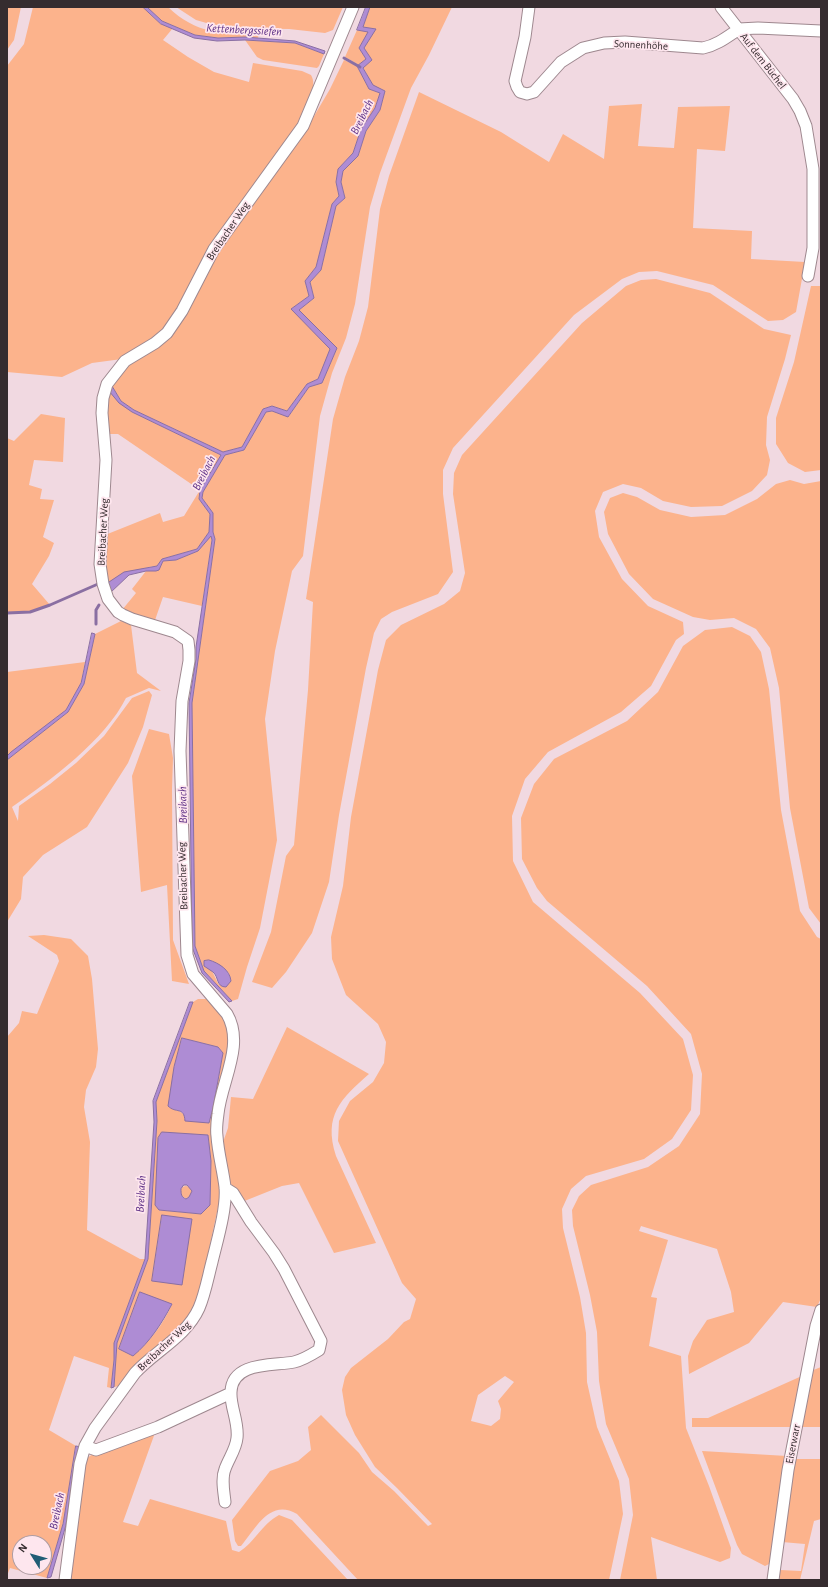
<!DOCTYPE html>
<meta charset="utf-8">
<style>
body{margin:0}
#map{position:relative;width:828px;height:1587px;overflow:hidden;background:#f1d9e1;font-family:"Alegreya Sans",sans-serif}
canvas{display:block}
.frame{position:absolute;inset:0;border:8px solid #352c2f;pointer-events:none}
.north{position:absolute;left:12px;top:1535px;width:40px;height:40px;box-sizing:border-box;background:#fee6ee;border:1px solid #ae9ca2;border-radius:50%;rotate:307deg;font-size:11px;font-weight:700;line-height:16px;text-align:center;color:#352c2f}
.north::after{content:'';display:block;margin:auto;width:14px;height:18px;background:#215d75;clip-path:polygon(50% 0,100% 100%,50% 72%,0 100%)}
</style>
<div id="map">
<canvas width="828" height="1587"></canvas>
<div class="frame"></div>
<div class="north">N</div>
</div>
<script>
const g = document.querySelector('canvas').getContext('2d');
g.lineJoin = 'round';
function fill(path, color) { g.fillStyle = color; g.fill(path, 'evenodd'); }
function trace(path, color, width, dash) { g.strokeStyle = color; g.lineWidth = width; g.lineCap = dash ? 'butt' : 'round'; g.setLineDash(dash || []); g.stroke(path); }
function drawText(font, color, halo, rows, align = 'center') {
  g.font = font + ' "Alegreya Sans",sans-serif'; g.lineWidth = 3.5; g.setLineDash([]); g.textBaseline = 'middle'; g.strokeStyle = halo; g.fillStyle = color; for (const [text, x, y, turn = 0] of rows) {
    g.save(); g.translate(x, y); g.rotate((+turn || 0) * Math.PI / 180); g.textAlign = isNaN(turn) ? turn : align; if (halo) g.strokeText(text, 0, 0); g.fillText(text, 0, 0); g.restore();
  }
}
fill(new Path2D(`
 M7,7H21L14,40L7,50Z
 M33,7H143L161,24L173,28L163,40L188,57L214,72L249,82L253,63L302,71L311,75C318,86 307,107 302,118L179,309L163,331L122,359L92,363L62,377L7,372V66L24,44Z
 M147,7H168C196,34 222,34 259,34L258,38L245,37L218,38L195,35L162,21Z
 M176,7H343L333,30L325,33L289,29L224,28L196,20Z
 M370,7H452L429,55L411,88L380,173L370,207L355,304L346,338L332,373L320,416L303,556L292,571L275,651L265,719L277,840L260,928L247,967L238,999L232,1001L204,971L195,946L192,703L215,539L213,532V513L202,498L203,492L225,455L244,450L266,412L272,411L289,416L309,387L322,383L337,348L299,310L314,298L310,282L321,270L336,206L345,198L341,182L343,171L358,156L366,131L380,110L385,91L373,86L363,67L372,60L364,48L375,29L363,27ZM212,971L228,972L230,976L231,981L219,985Z
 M357,30L369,32L359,48L366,59L359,65L345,57Z
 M245,40L295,43L324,54L319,66L317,68L263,60L257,57Z
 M344,60L357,66L369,89L380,93L375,108L361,129L353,153L338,169L336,182L339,196L332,204L316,267L305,281L309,296L291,309L331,349L318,379L307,384L287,411L272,406L263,409L242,447L223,452L134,410L121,401L112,386L128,365L157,346L218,251L310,123L330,89Z
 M419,92L501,132L549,162L563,134L604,159L609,106L642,104L638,146L674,148L678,107L730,106L725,151L697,149L693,228L752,231L751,259L805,262L796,312L783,320L768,321L713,285L657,271L639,272L622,279L574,315L453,448L443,470V494L453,572L438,594L392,612L381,619L374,633L366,668L339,815L329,882L312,933L286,972L272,988L252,982L271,932L286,856L294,845L308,690L313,602L306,599L333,419L345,377L359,341L368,307L380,209L389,176Z
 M656,279L710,293L764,329L791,335L785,359L767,417L766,445L770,460L767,475L752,491L722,506L691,507L663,501L641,488L623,484L603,492L595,511L599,537L622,579L648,606L683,622L684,634L676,640L651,686L621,712L548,752L525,779L512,816L513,861L533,902L640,993L683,1039L693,1075L691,1110L672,1139L644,1159L586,1176L571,1189L562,1209L563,1228L580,1297L586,1333L587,1382L597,1427L619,1481L623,1514L609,1580H358L297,1514C270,1498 256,1528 241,1546H238L235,1541L232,1520L270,1471L298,1461L311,1450L308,1427L321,1415L359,1453L372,1472L394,1491L428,1526L432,1524L397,1488L375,1467L355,1435L346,1415L342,1390L345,1377L351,1368L388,1339L404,1322L410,1319L416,1299L402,1283L338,1141L339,1121L350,1101L373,1082L384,1063L386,1042L378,1024L346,995L332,959L331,937L343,886L351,817L378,670L386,640L401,625L444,604L460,591L465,573L453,494L454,473L462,455L582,323L626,286L641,280ZM505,1376L514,1382L498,1401L501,1409L500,1419L491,1426L471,1421L478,1395Z
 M811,286H821V470L805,472L788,463L776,444V418L794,362Z
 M109,391L132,412L221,455L200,490L199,499L210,514L209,532L197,549L162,559L157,566L149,567L106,584L104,564L105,535L160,513L163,522L184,516L200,490L118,434H109L107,420Z
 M41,414L65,418L63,462L34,460L29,485L42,489L40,499L54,500L43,537L54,543L49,556L32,584L50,605L30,612L7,613V438L14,441Z
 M790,480L804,484L821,481V924L809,908L790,808L779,688L770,648L756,629L734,618L710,620L693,617L653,599L629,574L608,534L604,512L610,498L623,493L637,497L660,510L691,517L725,515L757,499L776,484Z
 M210,536L212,539L202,606L163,597L154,623L122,610L136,593L132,589L146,571C158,569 157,573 163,561L176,560L198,551Z
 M121,621L131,625L137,673L161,691L149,688L126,698C105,740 51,780 12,807L18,821L19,806L50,784L76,763L104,736L132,698L149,691L152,695L143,727L128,763L87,827L43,855L23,877L21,899L7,922V760L68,712L84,684L95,634Z
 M732,627L750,636L761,652L769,689L781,810L800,911L817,937L821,939V1298L817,1307L783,1302L749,1343L689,1374L688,1356L693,1341L707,1320L734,1312L731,1292L717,1249L641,1226L639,1231L668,1240L651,1297L657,1298L649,1346L681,1356L686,1428L709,1486L731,1548L730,1558L720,1562L651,1537L657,1580H620L633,1515L629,1479L606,1424L599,1381L597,1332L590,1295L573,1226L572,1210L579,1196L591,1185L648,1167L679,1146L700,1114L702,1074L691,1034L647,986L547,901L537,888L522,859L521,818L534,784L554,759L627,721L658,692L683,646L705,630Z
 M85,662L81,683L66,710L7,756V672Z
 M149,729L169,734L173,758L172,789L173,940L189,984L172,981L167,885L141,892L132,776Z
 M44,935L71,939L88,956L92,979L98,1049L96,1067L86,1090L84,1107L90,1142L87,1230L140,1259H145L114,1343V1360L111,1388L107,1387L109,1368L74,1356L49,1430L76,1446L63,1524L47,1578L10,1568L7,1576V1037L19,1023L22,1011L37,1014L59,961L57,955L28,936ZM20,1543H44V1567H20Z
 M198,999H208L225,1017L229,1030V1044L215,1108L221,1185L220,1198L204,1273L196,1301L189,1316L183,1325L119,1386L114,1387L117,1343L148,1259L157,1121L156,1102L193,1002ZM182,1038L218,1047L223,1053L213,1108L209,1123L185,1115L179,1111L170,1108ZM208,1136L211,1161L210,1205L201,1214L159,1210ZM172,1304C164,1323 149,1343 133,1356L120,1349Z
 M287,1027L369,1074C341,1099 323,1115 336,1156L376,1243L334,1253L299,1183L282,1186L242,1202L230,1182L227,1174L222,1145L228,1128L231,1097L253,1099Z
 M180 1192a6 6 0 1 1 12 0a6 6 0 1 1-12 0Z
 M821,1367V1427H800L811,1371Z
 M804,1375L793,1427H692V1418H708Z
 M156,1430L123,1522L138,1526L150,1499L226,1521L232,1550L239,1552C255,1542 261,1525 279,1515L292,1520L348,1580H70L82,1471L87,1458L96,1452Z
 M702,1451L787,1456C778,1491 776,1527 771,1563L765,1566L742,1554L737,1545Z
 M821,1454V1519L814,1521L800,1580H780V1570L801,1571L805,1544L782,1542L793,1459H820Z`), '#fcb38c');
const water = new Path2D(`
 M143,7H147L162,21L195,35L218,38L245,37L295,41L325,51L324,54L295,43L245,40L217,41L194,38L161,24Z
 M366,7H370L363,27L376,29L364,48L372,60L363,68L373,85L385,91L380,110L366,131L358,156L343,171L341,182L345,198L336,206L321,270L310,282L314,298L299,310L337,348L322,383L309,387L288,417L272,411L266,412L244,450L225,455L203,492L202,498L213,513V532L215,539L192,703L195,946L204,971L232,1001L229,1002L202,973L192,947L189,703L196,659V647L212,540L211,536L198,551L176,560L163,561L159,570L156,571H146L129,575L110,593L106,584L124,572L157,566L162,559L197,549L209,532L210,514L199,499L200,490L221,455L132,412L119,403L109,391L112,386L121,401L134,410L223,452L242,447L263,409L272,406L287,411L307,384L318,379L330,349L291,309L309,296L305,281L316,267L332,204L339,196L336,182L338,169L353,153L361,129L375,108L380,93L369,89L357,66L366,59L359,48L368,32L357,30Z
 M92,633L95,634L84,684L68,712L7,760V756L11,752L66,710L81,683Z
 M209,960C219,963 230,970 231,981L226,987C216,987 219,977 213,972C210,970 207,968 204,966V961Z
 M190,1002H193L156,1102L157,1121L148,1259L117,1343L114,1387L111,1388L114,1360V1343L145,1259L154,1122L153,1101Z
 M182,1038L218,1047L223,1053L213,1108L209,1123L185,1121C184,1106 176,1114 168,1106L174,1067Z
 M162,1132L208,1135L211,1161L210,1205L201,1214L159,1210L155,1205L158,1138ZM184,1185H187L192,1191L189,1197L186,1199C181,1197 181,1194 181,1189Z
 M162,1215L192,1219L182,1285L152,1281Z
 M140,1292L172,1304C162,1323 150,1342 133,1356L119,1349Z
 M76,1446L81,1447L74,1470L66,1525L51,1577L47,1578L63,1524Z`);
fill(water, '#ae8cd4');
trace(water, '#8a6fa2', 1);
trace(new Path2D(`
 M344,58L360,67
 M7,613L30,612L50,605L98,584
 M96,624V610L99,605`), '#8a6fa2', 3);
const street = new Path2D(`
 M529,7L525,37L515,81L517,87L520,92L527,94L534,92L561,62L583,48L604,43L625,42L703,48C717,45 727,37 739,29
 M721,7L793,99L800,111L806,126L813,169V248L808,276
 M739,29L758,28L821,31
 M85,1446L96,1450L158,1427L231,1393
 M225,1502C224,1492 221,1479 225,1469C229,1458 236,1449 237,1438C239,1422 230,1407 231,1392C232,1361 274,1366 294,1362C303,1360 311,1355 319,1350L321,1341L284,1269L274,1253L251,1222L233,1193L225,1188
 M65,1580L80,1464L85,1446L95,1428L135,1373C155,1351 186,1337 199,1308C205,1294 208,1277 212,1262C217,1241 227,1208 225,1187C223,1170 218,1153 217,1136C216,1129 217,1121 218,1114C221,1082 245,1045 227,1014L193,974L187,955L180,751L182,701L189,661V650L188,641L175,632L132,619L123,615L118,612L108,599L103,584L100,564L106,460L102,413L103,398L107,384L125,361L155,343L167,333L182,311L214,249L303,126L353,7
 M773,1580L788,1470L816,1326L821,1310`);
trace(street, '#9e888f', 13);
trace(street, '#fff', 11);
drawText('11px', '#352c2f', '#fee6ee', [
 ["Sonnenhöhe",641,45,3],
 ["Auf dem Büchel",763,61,52],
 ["Breibacher Weg",228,231,-56],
 ["Breibacher Weg",103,532,-87],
 ["Breibacher Weg",183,876,-92],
 ["Breibacher Weg",164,1346,-43],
 ["Eiserwarr",793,1444,-79]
]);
drawText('italic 12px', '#5f3287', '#fee6ee', [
 ["Kettenbergssiefen",244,30,3],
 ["Breibach",362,117,-64],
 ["Breibach",204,473,-63],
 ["Breibach",183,805,-91],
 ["Breibach",141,1194,-87],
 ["Breibach",57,1511,-78]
]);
</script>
